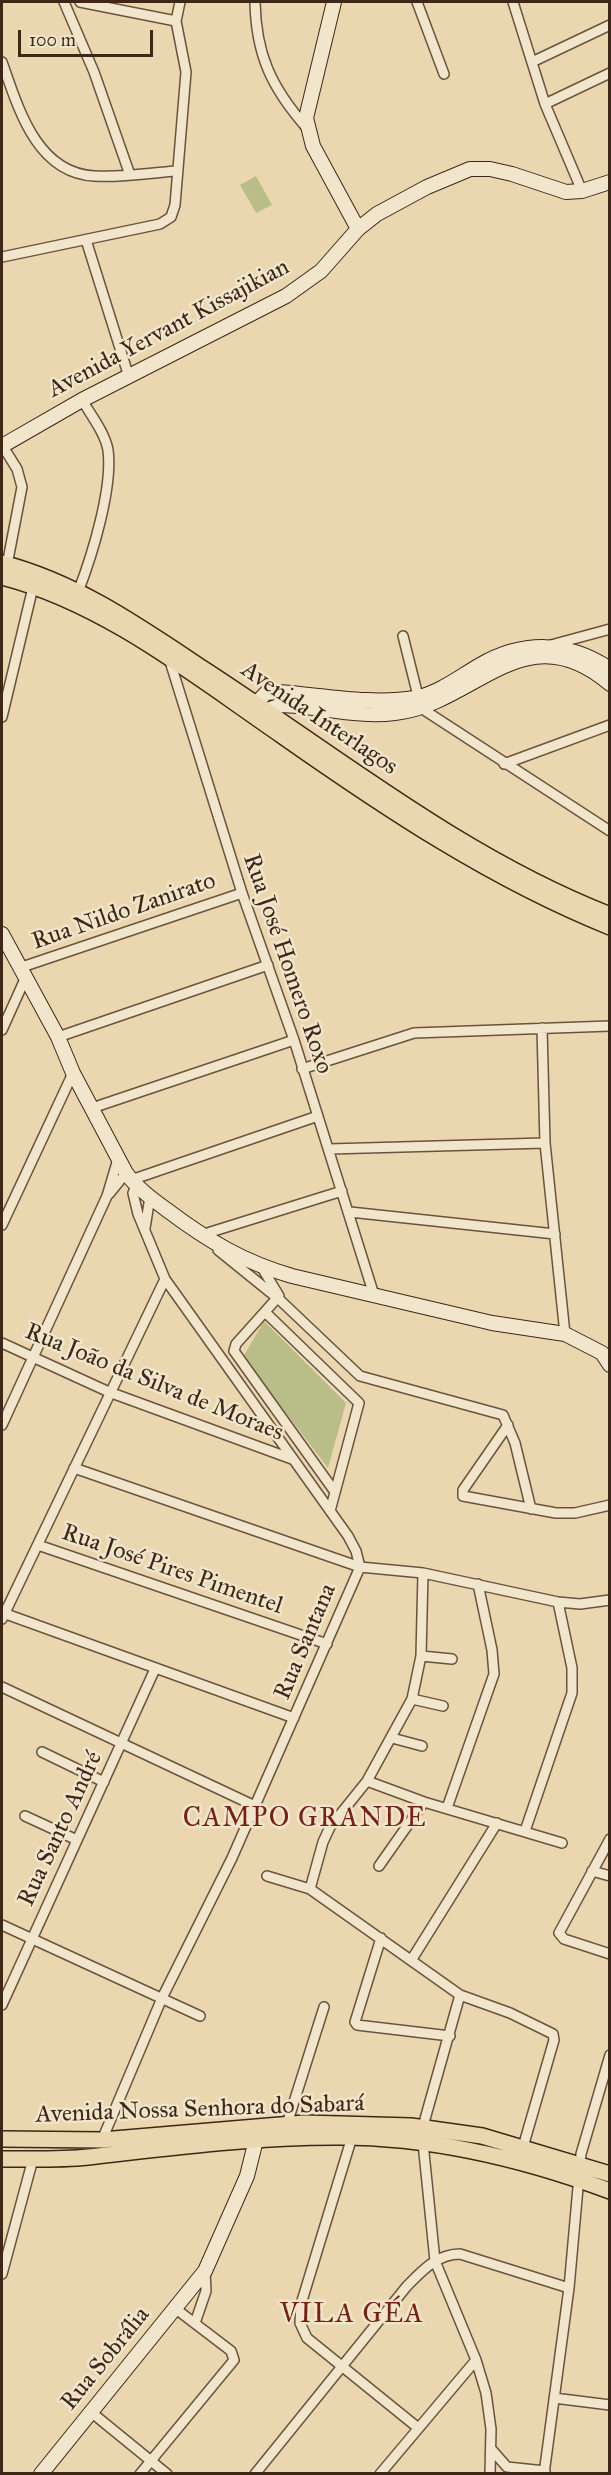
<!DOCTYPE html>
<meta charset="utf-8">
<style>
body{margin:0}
#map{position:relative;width:611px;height:2475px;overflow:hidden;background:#ead7af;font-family:"IM FELL Great Primer",serif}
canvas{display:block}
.frame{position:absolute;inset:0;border:3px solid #3f2718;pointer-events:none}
.scale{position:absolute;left:18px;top:30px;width:135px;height:27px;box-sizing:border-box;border:3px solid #3f2718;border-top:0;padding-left:8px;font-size:18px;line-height:21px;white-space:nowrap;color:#3f2718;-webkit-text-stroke:4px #f1e5cb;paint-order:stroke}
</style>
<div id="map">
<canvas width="611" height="2475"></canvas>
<div class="frame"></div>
<div class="scale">100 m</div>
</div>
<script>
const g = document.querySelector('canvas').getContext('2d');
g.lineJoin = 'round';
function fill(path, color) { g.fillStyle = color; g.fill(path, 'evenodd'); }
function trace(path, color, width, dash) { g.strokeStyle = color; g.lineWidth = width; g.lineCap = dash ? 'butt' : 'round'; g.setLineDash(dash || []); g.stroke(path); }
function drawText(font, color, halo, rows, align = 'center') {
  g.font = font + ' "IM FELL Great Primer",serif'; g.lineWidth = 5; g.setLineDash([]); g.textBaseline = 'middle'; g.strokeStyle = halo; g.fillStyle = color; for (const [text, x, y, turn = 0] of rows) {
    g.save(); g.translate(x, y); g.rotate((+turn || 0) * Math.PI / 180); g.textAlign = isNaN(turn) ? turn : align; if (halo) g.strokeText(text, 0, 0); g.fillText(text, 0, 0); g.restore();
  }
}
fill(new Path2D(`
 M256,176L272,205L256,213L240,185Z
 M264,1321L346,1403L328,1468L243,1357Z`), '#b9be89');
const street = new Path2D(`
 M64,2L94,72L130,175
 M80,2L176,21
 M255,2C256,54 271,87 306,127
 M417,2L444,74
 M513,2L545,104L582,191
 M2,62C18,107 36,173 94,176C121,178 149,173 176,171
 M532,62L610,25
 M545,104L610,73
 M86,240L129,377
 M2,257L160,224L171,217L175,205L186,72L176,21L180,2
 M2,445L17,469L22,487L7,565
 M78,592C92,556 113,488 108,450C105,433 91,415 82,400
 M403,636L421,708L610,831
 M551,645L610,629
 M168,655L242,893L294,1040L374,1295
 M2,717L34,583
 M504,764L610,725
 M19,968L242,893
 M542,1028L545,1143L565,1334
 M2,1030L25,979
 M58,1037L268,965
 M302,1069L414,1033L610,1026
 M92,1108L294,1040
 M329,1149L545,1143
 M131,1180L318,1116
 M109,1194L126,1173
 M350,1212L555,1234
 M2,1225L73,1073
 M145,1228L150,1197
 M201,1235L342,1191
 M218,1250L281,1301L360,1376L503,1415L515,1443L531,1509
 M261,1266L279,1296
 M279,1296L236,1344L234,1351L335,1492
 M265,1312L359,1403L330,1511
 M2,1343L109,1392L292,1459
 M2,1425L107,1196L118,1159
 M508,1425L463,1490V1496L556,1513H575L610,1505
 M74,1468L360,1567L423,1573L558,1602L580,1604L610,1600
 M38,1545L327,1644
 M6,1614L294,1718
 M2,1619L165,1279
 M421,1656L452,1659
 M2,1687L255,1806
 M412,1699L443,1706
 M392,1738L422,1746
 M42,1752L104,1782
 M367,1781L424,1802L562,1843
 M447,1808L494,1674L492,1650L478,1584
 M25,1816L77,1840
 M525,1831L572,1693V1668L558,1602
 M610,1839L559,1933L564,1939L610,1954
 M379,1866L424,1802
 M592,1871L610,1876
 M267,1876L310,1889L460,1995L510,2013L553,2034L554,2040L523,2147
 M310,1889L323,1842L330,1827L367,1781L412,1699L421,1656L423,1573
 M2,1925L200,2016
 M381,1938L355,2022L357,2025L450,2036
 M412,1959L497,1823
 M460,1995L425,2119L423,2143L435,2261L476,2360L486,2393L491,2429L490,2474
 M2,2005L155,1669
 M287,2124L324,2007
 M352,2137L301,2304L300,2323L307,2338L417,2427
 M102,2140L162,1998L232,1858L360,1567L356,1551L348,1536L165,1279L138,1214L133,1193L136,1186
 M2,2274L33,2159
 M195,2323L206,2291L205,2271
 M554,2398L610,2405
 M91,2412L167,2474
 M492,2450L507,2467L545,2471
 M140,2474L234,2360L231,2351L176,2309
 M255,2474L407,2286C422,2271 437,2254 460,2254L569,2288
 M380,2474L476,2360
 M544,2474L569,2288L581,2154L610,2055`);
const secondary = new Path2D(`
 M334,2L306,118L313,146L358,229
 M2,446L82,400L286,296L321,271L358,229L377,214L427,187L470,169H490L512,174L566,192L582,191L610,182
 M250,710L266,693L278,692C322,695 370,705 415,698C439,693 459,677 480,665C523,640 569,641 610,669
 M262,718L267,710L281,705C319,706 357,718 395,713C476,704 524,611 610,684
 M2,934L58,1037L73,1073L126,1173C137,1188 152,1199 167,1210C207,1240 243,1262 292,1276L492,1323L565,1334L602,1353L610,1365
 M41,2474L205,2271L247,2176L256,2140`);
const primary = new Path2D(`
 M2,563C76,582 139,626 202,668C335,754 461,857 610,915
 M2,577C104,603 195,676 281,735C385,808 491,879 610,927
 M2,2139L102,2140L304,2123L411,2126L482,2136L610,2174
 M2,2159C30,2159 60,2160 88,2157C169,2148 252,2137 334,2137C429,2136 521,2158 610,2191`);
trace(street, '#6a533e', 12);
trace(secondary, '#3f2718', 16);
trace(primary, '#3f2718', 18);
trace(street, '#f1e5cb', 9);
trace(secondary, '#f1e5cb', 14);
trace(primary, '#ead7af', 15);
drawText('24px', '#3f2718', '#f1e5cb', [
 ["Avenida Yervant Kissajikian",169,329,-28],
 ["Avenida Interlagos",319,719,34],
 ["Rua Nildo Zanirato",124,912,-19],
 ["Rua José Homero Roxo",287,964,71],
 ["Rua João da Silva de Moraes",154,1383,22],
 ["Rua José Pires Pimentel",172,1570,19],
 ["Rua Santana",306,1642,-67],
 ["Rua Santo André",61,1829,-65],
 ["Avenida Nossa Senhora do Sabará",200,2110,-2],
 ["Rua Sobrália",106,2359,-51]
]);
g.letterSpacing = '1.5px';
drawText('27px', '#7a1f14', '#f1e5cb', [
 ["CAMPO GRANDE",305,1819],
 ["VILA GÉA",352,2315]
]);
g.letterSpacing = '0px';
</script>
